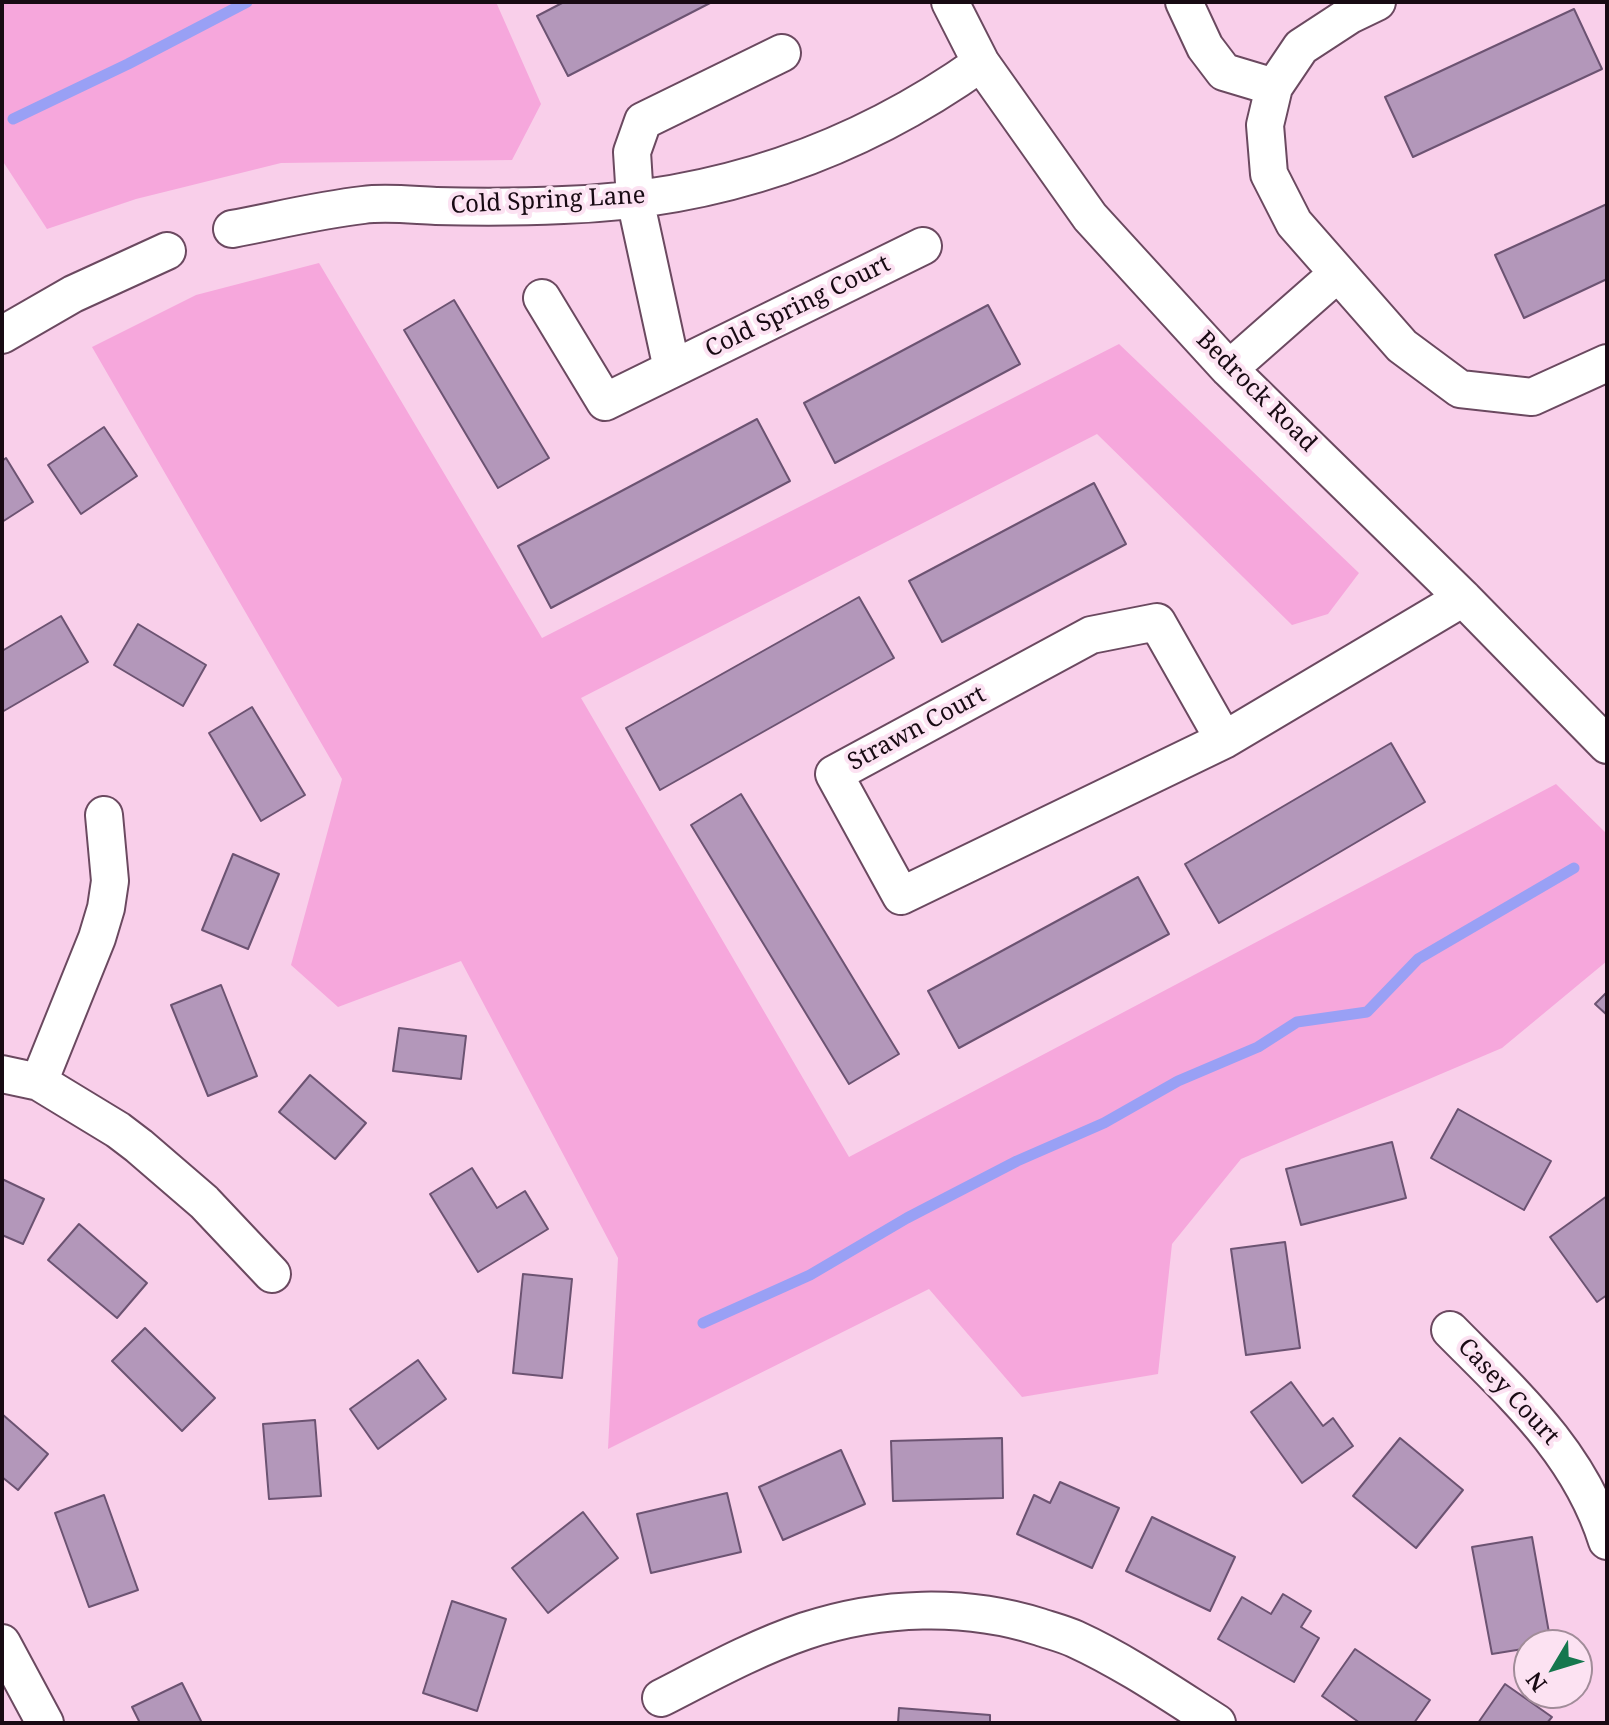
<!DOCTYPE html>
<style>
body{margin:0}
#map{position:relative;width:1609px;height:1725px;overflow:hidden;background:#f9cfea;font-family:"Noto Serif",serif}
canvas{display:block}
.frame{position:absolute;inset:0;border:4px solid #180a13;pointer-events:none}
.north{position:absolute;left:1513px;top:1629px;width:80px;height:80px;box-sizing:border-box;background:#fce2f2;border:2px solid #a18c99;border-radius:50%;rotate:232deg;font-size:22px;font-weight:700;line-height:32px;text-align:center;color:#180a13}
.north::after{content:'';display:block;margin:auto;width:28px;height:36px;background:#16774e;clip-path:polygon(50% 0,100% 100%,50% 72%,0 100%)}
</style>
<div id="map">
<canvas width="1609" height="1725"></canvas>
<div class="frame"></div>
<div class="north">N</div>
</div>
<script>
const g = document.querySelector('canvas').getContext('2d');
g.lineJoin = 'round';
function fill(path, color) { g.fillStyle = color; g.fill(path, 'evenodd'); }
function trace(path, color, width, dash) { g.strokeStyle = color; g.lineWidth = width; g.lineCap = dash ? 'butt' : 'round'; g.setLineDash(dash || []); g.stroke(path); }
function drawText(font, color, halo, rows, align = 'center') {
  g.font = font + ' "Noto Serif",serif'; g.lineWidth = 8; g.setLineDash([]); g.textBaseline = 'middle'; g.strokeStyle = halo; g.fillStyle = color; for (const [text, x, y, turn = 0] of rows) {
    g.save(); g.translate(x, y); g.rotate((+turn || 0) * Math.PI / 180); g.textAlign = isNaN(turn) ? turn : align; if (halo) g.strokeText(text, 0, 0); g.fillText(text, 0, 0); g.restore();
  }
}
fill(new Path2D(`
 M2,2H496L541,104L512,160L281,163L136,199L47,229L2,160Z
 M319,263L542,638L1119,344L1359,573L1328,614L1292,625L1097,434L581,698L849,1157L1556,784L1607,834V961L1502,1048L1241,1159L1172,1244L1158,1374L1022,1397L929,1289L608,1449L618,1258L461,961L338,1007L291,965L342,779L92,347L196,295Z`), '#f6a7dc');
trace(new Path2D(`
 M13,119L128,64L247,2
 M703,1323L810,1275L907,1218L1017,1161L1104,1123L1178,1081L1258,1047L1297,1022L1367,1012L1418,959L1574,868`), '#99a0f5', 11);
const building = new Path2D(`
 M564,2H712L568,76L537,16Z
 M1574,9L1602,69L1413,157L1385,97Z
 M1607,204V279L1524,318L1495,255Z
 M454,300L549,458L498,488L404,330Z
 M988,305L1020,364L835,463L804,403Z
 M757,419L790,481L551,608L518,546Z
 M104,427L137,476L81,514L48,465Z
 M6,458L33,502L2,522V461Z
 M1094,483L1126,544L942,642L909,581Z
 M859,597L894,658L660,790L626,728Z
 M61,616L88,662L2,712V651Z
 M138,624L206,665L183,706L114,665Z
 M252,707L305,795L261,821L209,733Z
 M1391,743L1425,802L1219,923L1185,864Z
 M741,794L899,1054L849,1084L691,825Z
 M233,854L279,874L248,949L202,930Z
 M1138,877L1169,934L959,1048L928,991Z
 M221,985L257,1076L208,1096L171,1005Z
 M1607,992V1015L1595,1004Z
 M399,1028L466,1036L461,1079L393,1071Z
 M310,1075L366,1123L335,1159L279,1112Z
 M1458,1109L1551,1161L1524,1210L1431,1158Z
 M1392,1142L1406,1198L1301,1225L1286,1169Z
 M472,1168L497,1208L525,1191L548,1229L478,1272L430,1194Z
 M2,1179L44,1199L23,1244L2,1235Z
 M1607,1196V1295L1597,1302L1550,1237Z
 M79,1224L147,1283L117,1318L48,1260Z
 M1285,1242L1300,1348L1246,1355L1231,1249Z
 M523,1274L572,1279L562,1378L513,1373Z
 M145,1328L215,1398L182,1431L112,1361Z
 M418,1360L446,1399L378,1449L350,1409Z
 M1291,1382L1323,1426L1333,1418L1353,1446L1302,1483L1251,1412Z
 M2,1414L48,1454L18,1490L2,1477Z
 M315,1420L321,1496L269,1499L263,1424Z
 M1002,1438L1003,1498L893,1501L891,1441Z
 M1400,1438L1463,1490L1416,1548L1353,1496Z
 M841,1450L865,1504L783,1540L759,1487Z
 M1060,1482L1119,1508L1092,1568L1017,1534L1034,1495L1050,1503Z
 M727,1493L741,1552L651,1573L637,1514Z
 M104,1495L138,1590L89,1607L55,1513Z
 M583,1512L618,1558L548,1613L512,1568Z
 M1152,1517L1235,1557L1210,1611L1126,1571Z
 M1532,1537L1551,1644L1529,1645V1648L1492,1654L1472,1547Z
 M1283,1594L1311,1611L1301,1627L1319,1638L1294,1682L1218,1639L1242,1597L1271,1614Z
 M452,1601L506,1619L477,1711L423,1693Z
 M1355,1649L1430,1700L1414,1723H1360L1322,1696Z
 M182,1683L202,1723H140L132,1707Z
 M1505,1684L1552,1717L1547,1723H1478Z
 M899,1708L990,1715V1723H898Z`);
fill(building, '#b397ba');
trace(building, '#6c5372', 2);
const minor = new Path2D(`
 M950,2L981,63L1090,217L1229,369L1463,598L1607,745
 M1184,2L1205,47L1224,72L1274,87
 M1377,2L1350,15L1301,47L1274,87L1265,125L1269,174L1294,223L1402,346L1460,389L1532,397L1607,363
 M232,229C275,221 319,210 363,205C386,202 412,205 436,206C478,207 521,207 563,205C716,200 856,152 981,63
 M542,298L605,402L923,246
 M2,335L73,294L167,251
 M672,369L635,199L632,152L643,121L782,53
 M1229,369L1337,274
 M1224,740L901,896L834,774L1091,635L1157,622L1224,740L1463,598
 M2,1074L39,1082L118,1130L139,1146L204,1202L272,1274
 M39,1082L97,938L106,908L110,881L104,815
 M1450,1330C1513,1394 1579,1452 1607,1541
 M2,1643L45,1723
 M661,1698C708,1674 755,1648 805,1631C881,1606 964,1603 1040,1627C1052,1631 1064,1634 1075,1639C1125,1662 1170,1693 1217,1723`);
trace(minor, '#6b4960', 40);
trace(minor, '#fff', 36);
drawText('24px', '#180a13', '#fce2f2', [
 ["Cold Spring Lane",548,201,-3],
 ["Cold Spring Court",798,307,-26],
 ["Bedrock Road",1256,392,45],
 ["Strawn Court",917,729,-28],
 ["Casey Court",1508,1392,47]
]);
</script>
